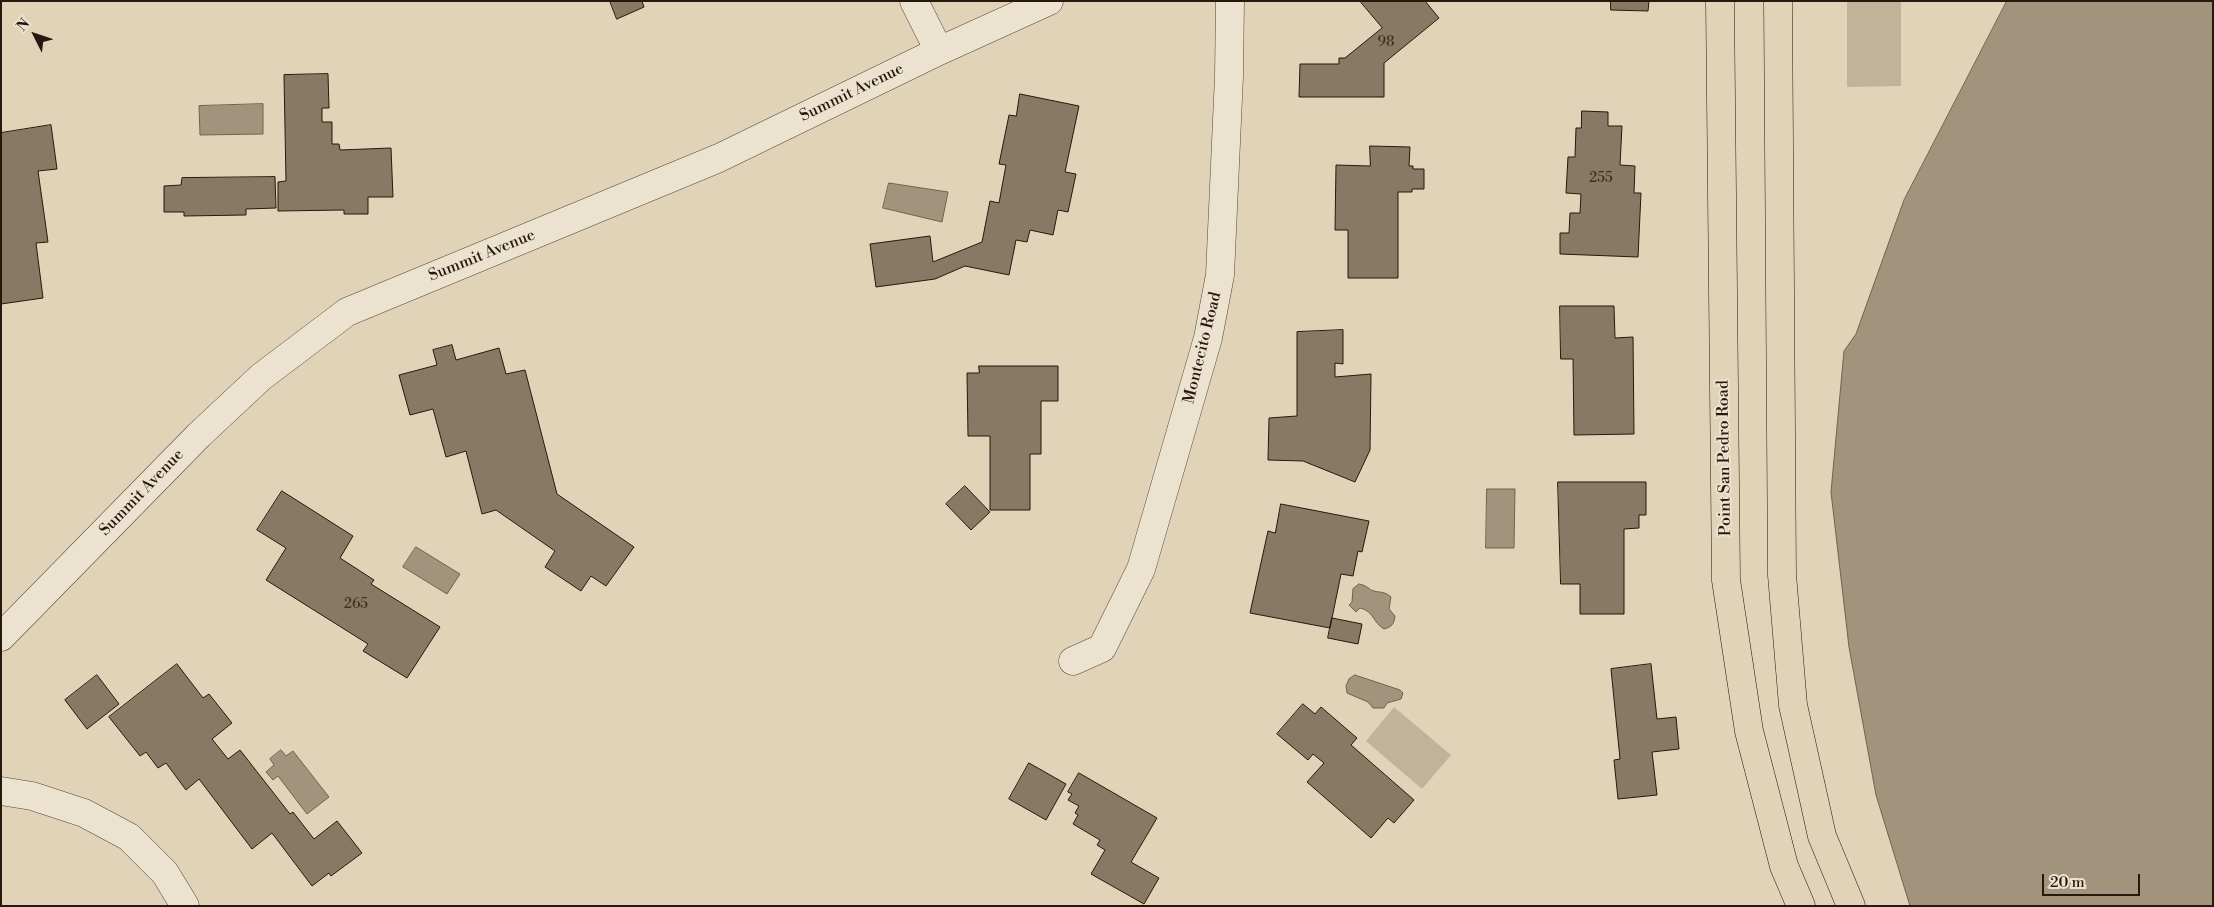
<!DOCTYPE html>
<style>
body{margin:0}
#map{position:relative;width:2214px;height:907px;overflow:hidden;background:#e0d3b7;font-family:"Libre Bodoni",serif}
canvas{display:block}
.frame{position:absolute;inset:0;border:2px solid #29170d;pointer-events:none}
.north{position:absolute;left:10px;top:10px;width:50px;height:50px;-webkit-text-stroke:4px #ebe2d0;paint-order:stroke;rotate:311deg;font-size:14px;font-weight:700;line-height:20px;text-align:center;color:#29170d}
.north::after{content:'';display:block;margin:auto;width:18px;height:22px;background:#29170d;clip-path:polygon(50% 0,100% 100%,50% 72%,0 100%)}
.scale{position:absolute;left:2042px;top:874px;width:98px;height:22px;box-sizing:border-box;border:2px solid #29170d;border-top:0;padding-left:6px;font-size:15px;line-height:18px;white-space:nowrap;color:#29170d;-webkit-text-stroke:4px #ebe2d0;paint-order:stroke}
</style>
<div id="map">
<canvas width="2214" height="907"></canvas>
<div class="frame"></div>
<div class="north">N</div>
<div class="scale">20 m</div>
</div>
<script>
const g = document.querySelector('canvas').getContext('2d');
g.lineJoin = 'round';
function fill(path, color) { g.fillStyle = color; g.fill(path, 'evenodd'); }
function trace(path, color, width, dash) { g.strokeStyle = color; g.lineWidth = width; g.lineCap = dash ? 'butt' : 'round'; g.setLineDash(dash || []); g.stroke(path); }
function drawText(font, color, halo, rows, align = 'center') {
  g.font = font + ' "Libre Bodoni",serif'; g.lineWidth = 4; g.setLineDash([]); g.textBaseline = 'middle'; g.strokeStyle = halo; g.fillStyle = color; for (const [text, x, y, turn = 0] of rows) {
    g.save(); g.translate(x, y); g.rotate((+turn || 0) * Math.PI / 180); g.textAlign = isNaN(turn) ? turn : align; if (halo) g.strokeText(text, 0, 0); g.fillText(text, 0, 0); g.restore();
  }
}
fill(new Path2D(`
 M1847,1H1901V86L1847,87Z
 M1394,707L1451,755L1422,789L1366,741Z`), '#c1b39a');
const water = new Path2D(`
 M2007,1H2213V906H1910L1876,795L1849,647L1831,492L1844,351L1856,334L1904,200Z
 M263,104V134L200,135L199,106Z
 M889,183L948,192L942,222L883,208Z
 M1487,489H1515L1514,548H1486Z
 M416,547L460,574L447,594L403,567Z
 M1359,584C1367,585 1369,590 1374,591C1382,593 1384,591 1391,597L1389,609L1395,616C1394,624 1392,627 1384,629C1373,623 1374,611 1360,608L1356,612L1349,605L1352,602L1353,589Z
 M1355,675L1400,690L1403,693L1401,699L1387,703L1384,708H1373L1368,702L1347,693L1346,686L1349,679Z
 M281,750L286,756L293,751L329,797L307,814L278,776L273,780L266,772L274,765L270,759Z`);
fill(water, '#a2937d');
trace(water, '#726150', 1);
const building = new Path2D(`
 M610,1H642L644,7L617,19Z
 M1360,1H1425L1439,18L1384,63V97H1299L1300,64H1339V58H1345L1382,28Z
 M1611,1H1649L1648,11L1611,10Z
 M328,74L329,108H322V122H332V144H339L340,150L391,148L393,197H368V214H344V210L278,211V182L286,181L284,75Z
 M1020,94L1079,106L1065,172L1076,174L1068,212L1058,210L1053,235L1030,230L1027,242L1016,240L1009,275L965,266L935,279L876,287L870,244L930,236L933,262L982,242L990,201L999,203L1006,165L999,164L1009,115L1016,116Z
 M1582,111L1608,112V126H1622L1620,165L1635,166L1634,193H1641L1638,257L1560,254V233H1569L1570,213H1580L1581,194L1566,193L1568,157H1575L1576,128H1581Z
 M51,125L57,169L38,171L48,242L36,243L43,298L1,304V133Z
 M1370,146L1410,147L1409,166H1413V169H1424V189H1412V192H1398V278H1348V230H1335L1336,165L1370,166Z
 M275,177L276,208L246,209V215L184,216V212H164V186L181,185L182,178Z
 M1560,306H1614L1615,338L1633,337L1634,434L1574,435L1573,359H1561Z
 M1343,330V364L1335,363V377L1371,374L1370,450L1355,482L1303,461L1268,460L1269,418L1297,416V332Z
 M452,345L456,360L499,348L506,374L525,370L557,494L634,547L606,586L591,576L581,591L545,567L555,551L496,510L482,514L466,451L446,457L433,409L410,415L399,375L437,365L433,350Z
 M979,366H1058V401H1041V454H1030V510H990V436H968L967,373H979Z
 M1558,482H1646V515H1639V528L1624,529V614H1580V584H1561Z
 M965,486L990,512L971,530L946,504Z
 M282,491L353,536L340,558L374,580L371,584L440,627L407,678L363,651L368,644L266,580L286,548L257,530Z
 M1281,504L1369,521L1362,552L1358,551L1353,576L1341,574L1330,628L1250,613L1268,531L1275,533Z
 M1332,618L1362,624L1358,644L1328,638Z
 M177,664L203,698L209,694L232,723L212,739L228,759L240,750L290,814L293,812L314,839L337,821L362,853L331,876L329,873L312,886L272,833L252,849L199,779L186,790L166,763L158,768L146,752L140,756L109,717Z
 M1651,664L1657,719L1676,717L1679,749L1652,752L1657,795L1618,799L1614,760L1620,759L1611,669Z
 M97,675L119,704L87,729L65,700Z
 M1303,704L1315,714L1321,707L1357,738L1351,745L1414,800L1394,823L1388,818L1371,838L1307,782L1324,763L1313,754L1308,760L1277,734Z
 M1029,763L1066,784L1046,820L1009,799Z
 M1079,773L1157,818L1131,862L1159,878L1144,904L1091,874L1105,850L1097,845L1100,840L1073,824L1078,815L1075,813L1079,806L1068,800L1072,794L1068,792Z`);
fill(building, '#887965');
trace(building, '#29170d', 1);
const minor = new Path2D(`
 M914,1L939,51
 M1,637L199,435L261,377L347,312L719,158L939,51L1049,1
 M1073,661L1102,648L1141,569L1208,338L1220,275L1229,76L1230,1
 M1,791L32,796L84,813L129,837L165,873L185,906`);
const major = new Path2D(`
 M1720,1L1726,580L1749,731L1784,866L1801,906
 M1778,1L1782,575L1793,705L1822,836L1851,906`);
trace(minor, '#574638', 29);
trace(major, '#29170d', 29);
trace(minor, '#ebe2d0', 28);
trace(major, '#e0d3b7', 28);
drawText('14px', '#413023', null, [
 ["98",1386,43],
 ["255",1601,179],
 ["265",356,605]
]);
drawText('16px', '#29170d', '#ebe2d0', [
 ["Summit Avenue",852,93,-26],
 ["Summit Avenue",482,256,-22],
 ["Montecito Road",1203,348,-76],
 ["Point San Pedro Road",1725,458,-91],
 ["Summit Avenue",142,493,-46]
]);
</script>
